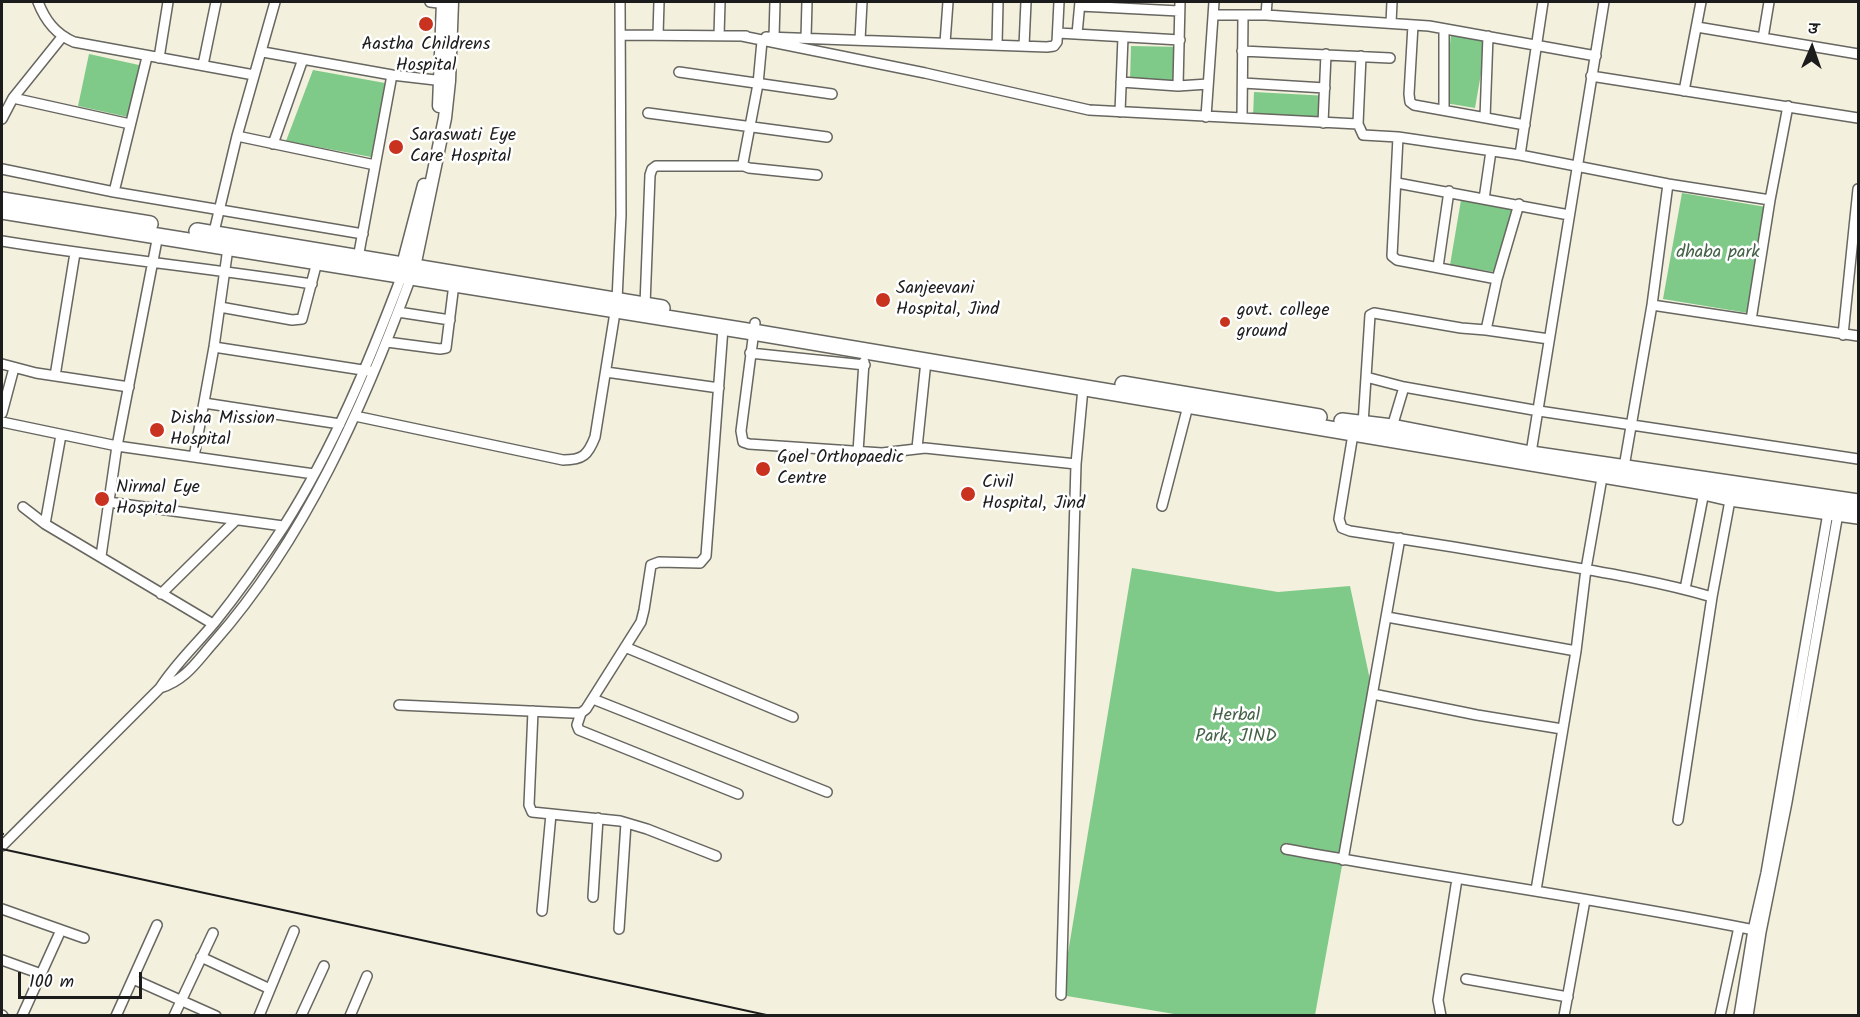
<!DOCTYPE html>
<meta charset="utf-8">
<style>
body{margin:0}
#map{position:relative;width:1860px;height:1017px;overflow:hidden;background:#f3f0de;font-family:Kalam,"Playpen Sans Deva",sans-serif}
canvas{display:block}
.frame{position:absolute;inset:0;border:3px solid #1c1c1c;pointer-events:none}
.north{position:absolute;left:1782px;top:18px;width:60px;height:60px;-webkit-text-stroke:4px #fff;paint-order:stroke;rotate:2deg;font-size:16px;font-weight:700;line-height:24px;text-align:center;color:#1c1c1c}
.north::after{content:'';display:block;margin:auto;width:21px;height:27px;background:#1c1c1c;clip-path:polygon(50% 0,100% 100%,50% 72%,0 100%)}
.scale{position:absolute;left:18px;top:972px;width:124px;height:27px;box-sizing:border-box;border:3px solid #1c1c1c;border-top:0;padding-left:8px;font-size:18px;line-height:21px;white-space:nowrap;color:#1c1c1c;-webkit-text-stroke:4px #fff;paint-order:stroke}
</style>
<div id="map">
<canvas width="1860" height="1017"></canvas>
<div class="frame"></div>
<div class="north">उ</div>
<div class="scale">100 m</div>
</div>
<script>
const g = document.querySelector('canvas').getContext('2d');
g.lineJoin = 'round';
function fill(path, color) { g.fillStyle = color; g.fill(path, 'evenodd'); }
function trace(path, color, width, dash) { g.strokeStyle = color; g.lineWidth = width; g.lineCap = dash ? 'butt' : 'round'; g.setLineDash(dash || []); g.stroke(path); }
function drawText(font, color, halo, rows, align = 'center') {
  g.font = font + ' Kalam,sans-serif'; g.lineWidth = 5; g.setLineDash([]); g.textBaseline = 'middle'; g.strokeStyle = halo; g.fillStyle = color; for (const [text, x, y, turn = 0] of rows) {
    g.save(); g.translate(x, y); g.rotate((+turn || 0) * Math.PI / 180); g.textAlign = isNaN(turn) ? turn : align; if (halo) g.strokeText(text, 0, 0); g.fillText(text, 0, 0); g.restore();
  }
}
fill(new Path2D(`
 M1451,33L1487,39L1475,108L1445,103Z
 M1131,46L1183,47L1182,83L1130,81Z
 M89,54L148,67L137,119L78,106Z
 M313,70L385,83L371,157L286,141Z
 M1254,92L1329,96L1328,121L1253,117Z
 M1682,193L1772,208L1754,314L1663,299Z
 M1461,200L1512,209L1501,273L1450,265Z
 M1132,568L1278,592L1350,586L1373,694L1315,1015H1180L1061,995Z`), '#7fca88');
const minor = new Path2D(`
 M38,2C45,20 55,34 74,42L254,75
 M430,2L447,4
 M1080,6L1179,11
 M1214,15H1266L1429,26L1596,56
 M1266,15L1267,2
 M1391,23L1392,2
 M1413,25L1409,94L1410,102L1414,105L1525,125
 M1697,27L1858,54
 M1058,33L1180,40
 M1077,34L1080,2
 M621,35L746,36
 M658,35L659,2
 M719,36L720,2
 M742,36L925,73L1089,110L1358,124
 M766,37L1047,47L1054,46L1057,42L1059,2
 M774,37L775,2
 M806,38L807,2
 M1763,38L1769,2
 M860,40L862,2
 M762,41L758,84L743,163L744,166L749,168L817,175
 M945,43L948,2
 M997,45L998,2
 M1024,46L1026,2
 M1242,51L1390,58
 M263,52L392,75L444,81
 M1361,56L1358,124L1363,135L1398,137L1520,155L1668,184L1770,200
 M159,58L168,2
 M203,65L216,2
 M679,72L832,94
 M1591,76L1858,118
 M1121,82L1178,86L1208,84
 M1243,83L1325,88
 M1178,86L1180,2
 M1684,91L1701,2
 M13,98L130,124
 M1444,110V29
 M1120,112L1123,37
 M648,113L827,137
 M1206,117L1214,2
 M1242,117L1243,16
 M1485,118L1488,36
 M2,119L13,98L62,37
 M1323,123L1326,54
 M237,136L375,165
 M1398,137L1392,256L1397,260L1497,279
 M273,144L303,59
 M1520,155L1543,2
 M2,169L114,192L363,234
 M1397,183L1569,215
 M114,192L147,57
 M1484,199L1491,151
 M213,236L237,136L275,2
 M2,241C105,258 208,268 312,284
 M358,258L392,75
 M1438,267L1449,191
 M645,305L650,175L652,169L656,166H744
 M1652,305L1858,336
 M220,307L292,320L302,319L317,262
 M398,312L450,320
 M1751,320L1770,200L1788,106
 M755,323L741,431L743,442L749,444L882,453L925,448L1076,464
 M1486,330L1497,279L1519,204
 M1843,335L1858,189
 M387,342L440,349L446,348L454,284
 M214,347L369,371
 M750,353L865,365
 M2,364L36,373L129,387
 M606,372L719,388
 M55,376L75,253
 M1366,377L1404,387L1539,411L1858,459
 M204,403L340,424
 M2,413L14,368
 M355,416L563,460C583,460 588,455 595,437L617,300L621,215L620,2
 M2,422L117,446L314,474
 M1363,424L1370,315L1374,313L1461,328L1486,330L1549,339
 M1392,427L1404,387
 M1354,428L1339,519L1342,528L1350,531C1418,541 1486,552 1554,564C1607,573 1661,582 1712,597
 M917,448L926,361
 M858,452L864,362
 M194,457L214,347L228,248
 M1530,459L1604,2
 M1624,467L1652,305L1668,184
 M108,502L283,526
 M1162,506L1188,406
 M23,507L45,524L213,624
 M45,524L61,435
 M101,556L117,446L158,235
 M1685,589L1704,492
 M161,594L236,520
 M1387,617L1576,651
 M625,647L793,717
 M160,688C186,680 197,661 214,642C305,539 364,405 411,277
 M1373,694L1477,715L1562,729
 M593,699L827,792
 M399,705L572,713H581L586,709L641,622L644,610L651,565L659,562L700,563L706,556L723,328
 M533,711L529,805L532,812L620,821L647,829L716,856
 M581,713L577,725L579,730L738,794
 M1678,820L1712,597L1731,495
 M2,846L160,688C176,663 196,645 215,622C239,592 263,558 284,526C334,447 369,362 402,275
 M1286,849C1443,878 1602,899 1759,931
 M1343,860L1400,538
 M1536,890L1576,651L1586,569L1603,472
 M593,897L598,818
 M2,909L84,938
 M542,911L551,814
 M619,929L626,823
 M201,957L270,989
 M2,960L41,974
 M133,979L216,1016
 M1466,979L1568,997
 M1061,995L1076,464L1083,388
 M2,1015L3,1016
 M22,1016L61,930
 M116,1016L157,925
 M174,1016L213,933
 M259,1016L294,931
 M301,1016L324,966
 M350,1016L367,976
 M1441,1016L1438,1000L1457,879
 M1564,1016L1585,900
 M1720,1016L1739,927
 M1739,1016L1753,930L1766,873L1829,507
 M1748,1016L1761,932L1787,802L1839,508`);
const tertiary = new Path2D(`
 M439,106L443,2
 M403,265L424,185
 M414,267L445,118L449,81L452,2`);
const trunk = new Path2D(`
 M2,200L150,224
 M2,211L753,332L1704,492L1730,498L1858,516
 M197,231L662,308
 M1123,384L1319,417
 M1342,421L1392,427L1531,454L1858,502`);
trace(minor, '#676660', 12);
trace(tertiary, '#676660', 15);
trace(trunk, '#676660', 18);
trace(minor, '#fff', 9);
trace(tertiary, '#fff', 12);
trace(trunk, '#fff', 15);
trace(new Path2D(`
 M2,833L3,834
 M2,849L771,1016`), '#1c1c1c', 2);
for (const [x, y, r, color] of [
 [426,24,8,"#c8321e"],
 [396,147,8,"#c8321e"],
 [883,300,8,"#c8321e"],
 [1225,322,6,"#c8321e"],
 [157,430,8,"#c8321e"],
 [763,469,8,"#c8321e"],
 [968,494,8,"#c8321e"],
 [102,499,8,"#c8321e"]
]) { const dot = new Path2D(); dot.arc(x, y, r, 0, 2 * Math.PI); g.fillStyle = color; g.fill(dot); trace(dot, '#fff', 2); }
drawText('18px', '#1c1c1c', '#fff', [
 ["Aastha Childrens",426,46,"center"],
 ["Hospital",426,67,"center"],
 ["Saraswati Eye",410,137],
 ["Care Hospital",410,158],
 ["Sanjeevani",896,290],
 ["Hospital, Jind",896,311],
 ["govt. college",1237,312],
 ["ground",1237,333],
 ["Disha Mission",170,420],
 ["Hospital",170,441],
 ["Goel Orthopaedic",777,459],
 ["Centre",777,480],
 ["Civil",982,484],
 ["Hospital, Jind",982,505],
 ["Nirmal Eye",116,489],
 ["Hospital",116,510]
], 'left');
drawText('18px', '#446247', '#fff', [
 ["dhaba park",1718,254],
 ["Herbal",1236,717],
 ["Park, JIND",1236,738]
]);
</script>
